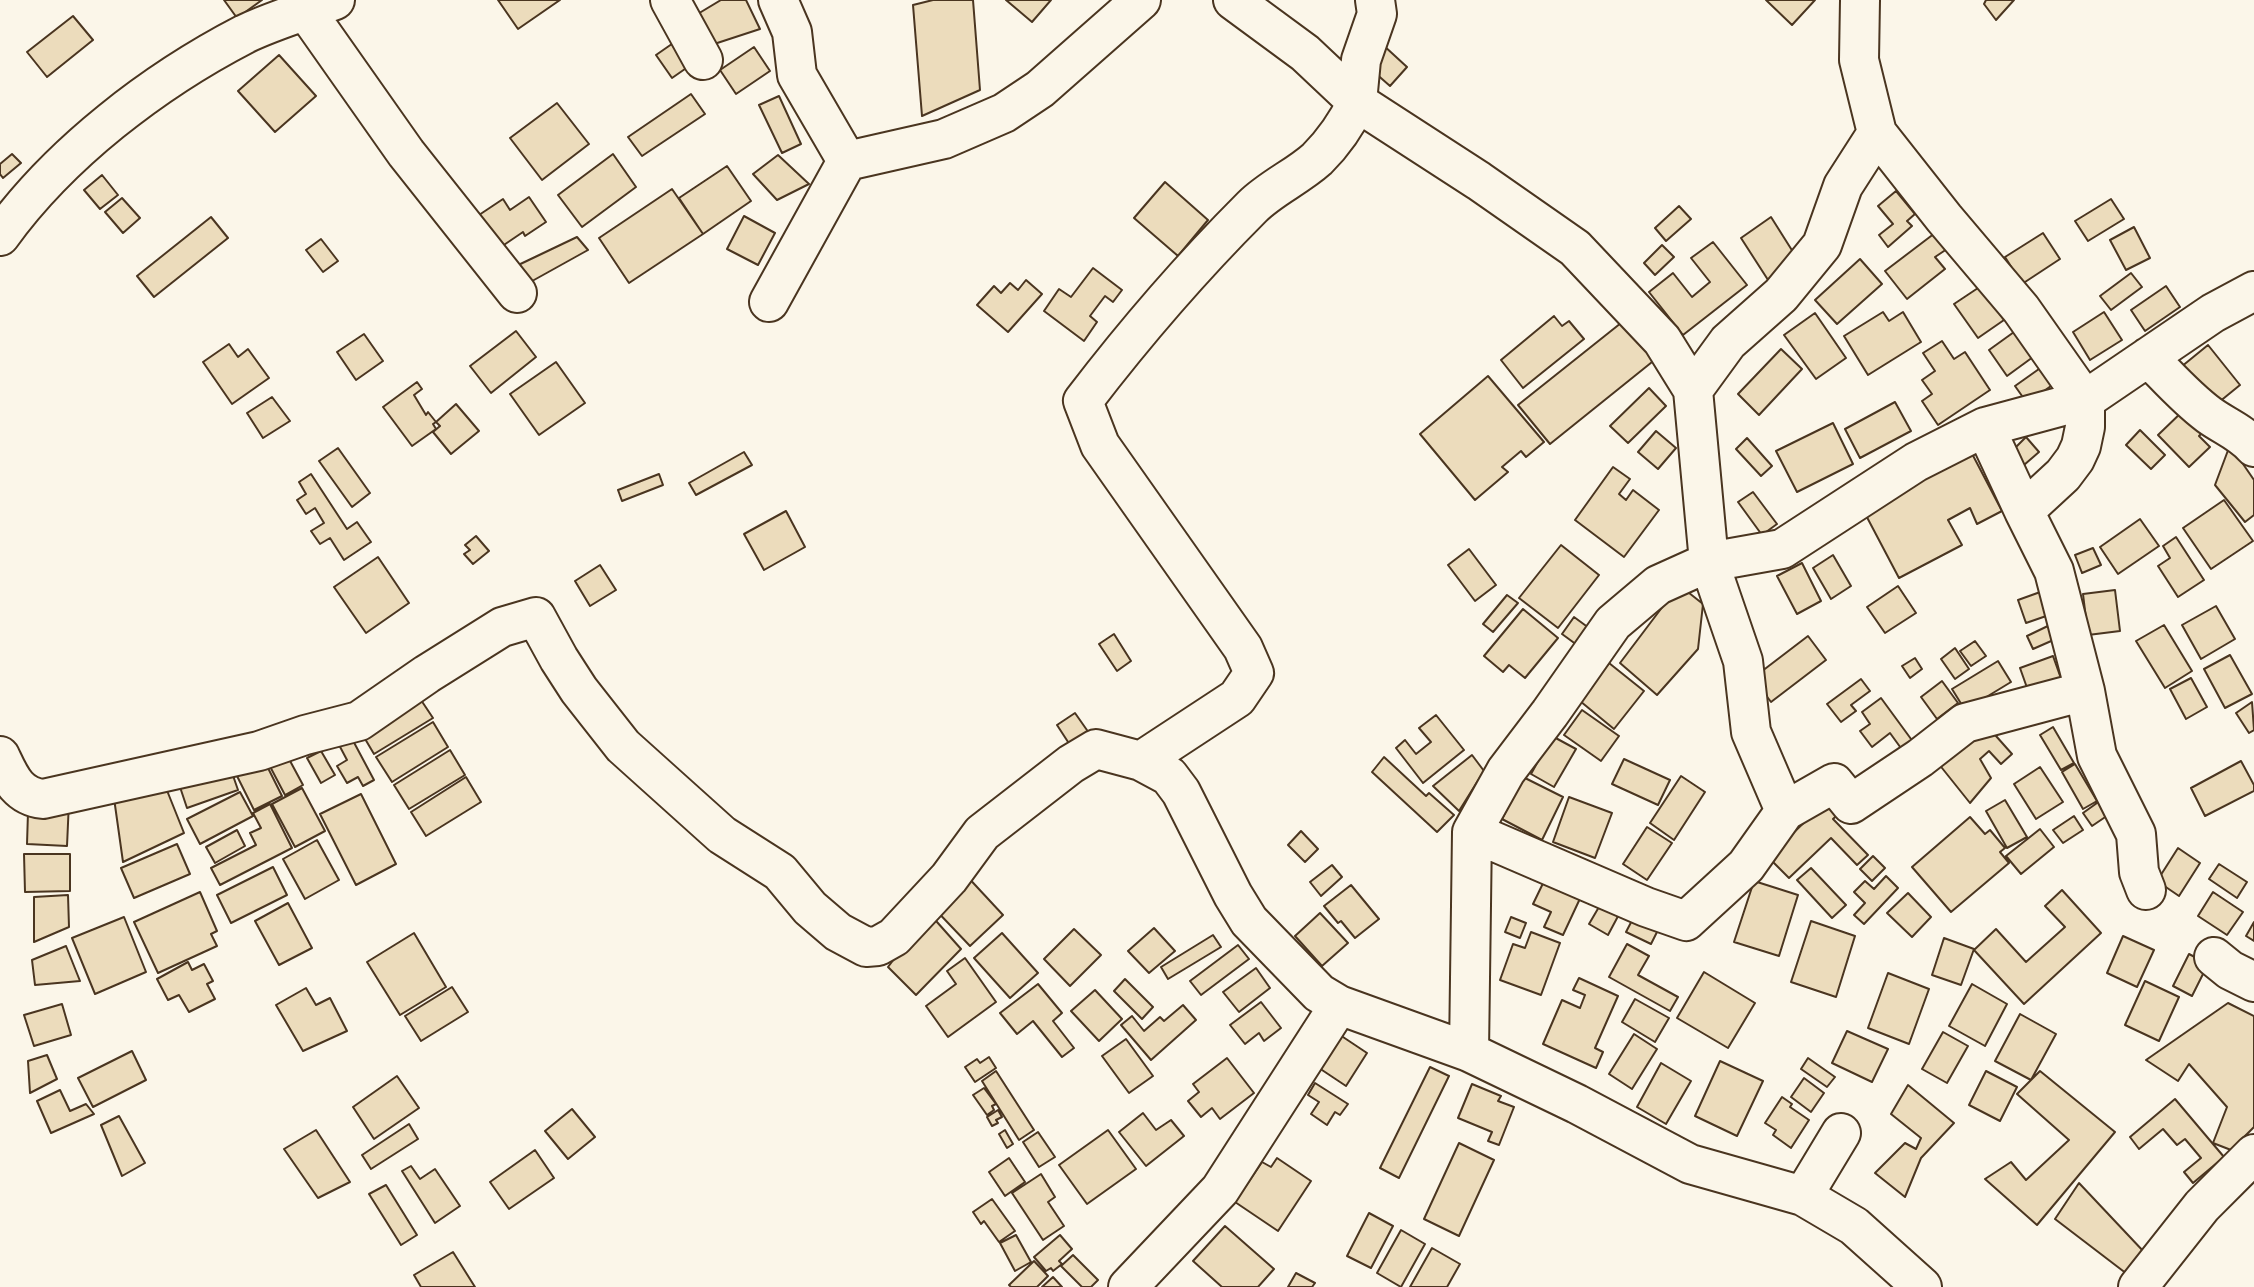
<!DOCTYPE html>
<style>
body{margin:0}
canvas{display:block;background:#fbf6e9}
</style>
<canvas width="2254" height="1287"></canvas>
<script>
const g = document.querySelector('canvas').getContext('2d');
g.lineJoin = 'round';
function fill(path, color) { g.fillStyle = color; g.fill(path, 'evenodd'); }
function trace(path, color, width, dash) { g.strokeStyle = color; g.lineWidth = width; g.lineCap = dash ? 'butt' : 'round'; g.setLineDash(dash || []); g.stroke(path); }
const building = new Path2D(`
 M224,0H262L237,18Z
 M498,0H560L518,29Z
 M721,0H746L760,29L705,47L691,18Z
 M933,0H973L980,90L922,116L913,5Z
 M1006,0H1051L1032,22Z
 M1766,0H1815L1792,25Z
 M1986,0H2014L1996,20L1984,4Z
 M73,16L93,40L47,77L27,52Z
 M679,39L695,62L672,78L656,55Z
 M1382,44L1407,67L1390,86L1365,64Z
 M754,47L770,71L736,94L720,70Z
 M279,55L316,96L275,132L238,91Z
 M691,94L705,114L642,156L628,137Z
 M779,96L801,144L782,153L759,105Z
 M557,103L589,144L542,180L510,138Z
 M12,154L21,163L3,178L0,174V164Z
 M613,154L636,187L582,227L558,195Z
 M778,155L809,184L777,200L753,174Z
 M727,166L751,201L703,234L679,198Z
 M102,175L118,195L100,209L84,190Z
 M1165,182L1208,220L1178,256L1134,218Z
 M672,189L703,234L629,283L599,238Z
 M1896,191L1915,214L1907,221L1912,226L1888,247L1879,235L1893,224L1878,206Z
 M529,197L546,222L525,236L523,232L495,251L473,219L503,199L510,210Z
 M122,198L140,218L123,233L105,212Z
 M2111,199L2124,219L2088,241L2075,221Z
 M1679,206L1691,219L1666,241L1655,228Z
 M744,216L775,233L758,265L727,249Z
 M211,217L228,238L154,297L137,276Z
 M1771,217L1800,263L1770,283L1741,238Z
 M2134,227L2150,258L2126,270L2110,240Z
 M1935,233L1947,249L1935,257L1945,269L1907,299L1885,271Z
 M2043,233L2060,259L2022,284L2005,257Z
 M577,237L588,250L525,285L512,268Z
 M321,239L338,261L323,272L306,250Z
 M1713,242L1747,285L1683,335L1649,292L1673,273L1692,297L1710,282L1691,258Z
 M1662,245L1674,257L1655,275L1644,263Z
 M1860,259L1882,284L1837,324L1815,300Z
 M1093,268L1122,290L1113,302L1105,296L1090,316L1097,322L1084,341L1044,311L1059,289L1071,297Z
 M2131,273L2142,287L2111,310L2100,296Z
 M1026,280L1042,294L1008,332L977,305L994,286L1001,293L1010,283L1018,290Z
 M1981,286L2004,320L1978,338L1954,304Z
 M2166,286L2180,307L2145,331L2131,310Z
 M1883,312L1889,321L1903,312L1921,342L1868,375L1844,336Z
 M2104,312L2122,340L2090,360L2073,332Z
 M1815,313L1846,358L1816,379L1784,335Z
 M1554,316L1562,326L1569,321L1584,339L1523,388L1501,360Z
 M1626,319L1657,358L1550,444L1518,405Z
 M516,331L536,357L491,393L470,366Z
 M2014,332L2033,357L2007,376L1989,350Z
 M364,334L383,361L356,380L337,352Z
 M1942,341L1954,359L1965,352L1990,390L1938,425L1922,401L1932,394L1922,380L1935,371L1923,353Z
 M229,344L238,357L248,349L269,378L232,404L203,362Z
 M2208,345L2240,385L2213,407L2181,367Z
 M1781,349L1802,369L1759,415L1738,394Z
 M556,362L585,403L539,435L510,394Z
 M2046,364L2058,381L2027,403L2015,386Z
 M1488,376L1544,442L1526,457L1521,451L1502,467L1508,472L1475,500L1420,434Z
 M417,382L422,389L414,395L426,415L428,412L436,422L433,424L436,429L412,446L383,407Z
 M1649,388L1666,406L1628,443L1610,426Z
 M272,397L290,421L263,438L247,413Z
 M1895,402L1911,431L1860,458L1845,429Z
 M456,404L479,431L451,454L433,432L440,426L436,422Z
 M2185,409L2205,430L2199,436L2210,447L2189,467L2158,435Z
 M1833,423L1853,464L1797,492L1776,451Z
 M2140,430L2165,455L2151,469L2126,445Z
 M1656,431L1676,448L1658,469L1638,452Z
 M2026,437L2039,452L2024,465L2012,451Z
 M1747,438L1772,466L1761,476L1736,449Z
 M2230,445L2254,480V515L2245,522L2215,485Z
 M1968,446L2002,511L1977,524L1970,508L1948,520L1962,545L1899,578L1860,504Z
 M338,448L370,493L352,507L319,461Z
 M744,452L752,465L696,495L689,483Z
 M1613,467L1630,479L1619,494L1626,500L1633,490L1659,510L1624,557L1575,520Z
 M311,474L347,529L357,522L371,542L344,560L330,538L320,544L311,531L324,523L315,508L306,514L297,500L306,494L299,482Z
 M659,474L663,485L622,501L618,490Z
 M1753,492L1777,524L1762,535L1738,502Z
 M2224,500L2253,541L2211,569L2183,528Z
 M786,511L805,547L764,570L744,534Z
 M2140,519L2159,546L2118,574L2100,547Z
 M476,536L489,551L473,564L464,554L470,550L465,545Z
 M2176,537L2204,580L2178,597L2158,566L2170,558L2163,546Z
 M1561,545L1599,575L1558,628L1519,598Z
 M2093,548L2101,565L2082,573L2075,555Z
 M1469,549L1496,585L1475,601L1448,565Z
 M1833,555L1851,586L1831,599L1813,568Z
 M378,557L409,603L366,633L334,587Z
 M1802,563L1821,601L1797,614L1777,576Z
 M600,565L616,590L590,606L575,581Z
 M1679,585L1703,604L1698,649L1657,695L1620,663Z
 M1898,586L1916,613L1885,633L1867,607Z
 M2115,590L2120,631L2088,635L2083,594Z
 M2043,591L2052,614L2026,623L2018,600Z
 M1507,595L1518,603L1493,632L1483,624Z
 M2216,606L2235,639L2201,659L2182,625Z
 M1523,609L1558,638L1525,678L1509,665L1503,672L1484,656Z
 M1574,617L1589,628L1577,645L1562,634Z
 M2052,624L2058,638L2033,649L2027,636Z
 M2164,625L2192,671L2165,688L2136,641Z
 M1114,634L1131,661L1117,671L1099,644Z
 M1808,636L1826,660L1771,702L1753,678Z
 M1975,641L1986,656L1971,666L1960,651Z
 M1955,648L1969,669L1955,679L1941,659Z
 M2230,655L2252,694L2225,708L2204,669Z
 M2053,656L2064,687L2031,699L2020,668Z
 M1915,658L1922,669L1910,678L1902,666Z
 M1998,661L2011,682L1965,710L1952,689Z
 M1609,663L1644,691L1614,729L1580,701Z
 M2191,678L2207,707L2186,719L2170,689Z
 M1861,679L1870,691L1851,705L1856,711L1841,722L1827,704Z
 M1942,681L1958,703L1937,719L1921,697Z
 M415,691L433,718L374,754L358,727Z
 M1881,698L1922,754L1911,762L1890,733L1872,747L1860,731L1870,724L1862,712Z
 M2252,702L2254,730L2249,733L2236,713Z
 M1582,710L1619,736L1601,761L1564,735Z
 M1075,713L1089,733L1070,745L1057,725Z
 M1436,715L1464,750L1423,783L1396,748L1405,740L1416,754L1431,742L1419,728Z
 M433,722L448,747L392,782L376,757Z
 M1988,727L2012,754L2001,764L1989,751L1980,759L1991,778L1970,803L1934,758Z
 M2053,727L2074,763L2061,770L2040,735Z
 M350,735L374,780L363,786L358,777L347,783L337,766L347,760L338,743Z
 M1552,736L1576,749L1554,787L1531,774Z
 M282,746L303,785L285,795L264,755Z
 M450,750L465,775L409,809L394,785Z
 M321,751L335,775L321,783L307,758Z
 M1472,755L1484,771L1459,811L1433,786Z
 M262,756L282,796L254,810L234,770Z
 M1384,757L1426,796L1429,793L1454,815L1437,832L1372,772Z
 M1624,759L1670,780L1658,805L1612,784Z
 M2241,761L2254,785V791L2205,816L2191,788Z
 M229,764L238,790L187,808L178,781Z
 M2075,764L2097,801L2083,809L2062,772Z
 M2040,767L2063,802L2036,819L2014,784Z
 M1681,776L1705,792L1674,840L1650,823Z
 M466,777L481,802L426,836L411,812Z
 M1523,777L1563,797L1542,840L1502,819Z
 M164,783L184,833L123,862L113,791Z
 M302,788L325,831L295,847L272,804Z
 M240,792L253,816L200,844L187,819Z
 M2111,793L2120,807L2092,826L2083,813Z
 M361,794L396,864L356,885L320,814Z
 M1833,795L1845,808L1833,819L1868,855L1857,865L1831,838L1789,878L1768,857Z
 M1569,797L1612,813L1595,858L1553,842Z
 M2005,800L2027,837L2007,848L1986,811Z
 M69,801L67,846L27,844L28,812Z
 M270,804L292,848L220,885L211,868L256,845L250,833L261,828L253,813Z
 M2074,816L2083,830L2063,843L2053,830Z
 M1970,817L1985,834L1990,830L2005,848L2000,852L2009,863L1951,912L1912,867Z
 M1647,827L1672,843L1647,880L1623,864Z
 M2040,829L2054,847L2021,874L2006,856Z
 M237,830L245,846L215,863L206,847Z
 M1301,831L1318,849L1305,862L1288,845Z
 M317,840L339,880L305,899L283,859Z
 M177,844L190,874L134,898L121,868Z
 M2178,848L2200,863L2179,896L2157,881Z
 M24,854H70V891L25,892Z
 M1873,856L1885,868L1872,881L1860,869Z
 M2219,864L2247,882L2237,898L2209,879Z
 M1332,865L1342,877L1321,896L1310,882Z
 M273,867L287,895L231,923L217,895Z
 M1811,868L1846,905L1832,918L1797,880Z
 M964,873L1003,915L970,946L930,904Z
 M1548,873L1584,890L1563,935L1544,927L1551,912L1533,904Z
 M1886,876L1898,888L1864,924L1854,915L1865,903L1854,892L1865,881L1874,889Z
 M1754,881L1798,895L1779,956L1734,942Z
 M1351,885L1379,919L1355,938L1341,921L1338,923L1324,906Z
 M2062,890L2101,933L2024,1004L1974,950L1996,929L2026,962L2065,927L2045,906Z
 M200,892L217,931L211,934L217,946L158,973L134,922Z
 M2213,892L2243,912L2227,935L2198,916Z
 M1908,893L1931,917L1912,937L1887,913Z
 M68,895L69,927L34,942V897Z
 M1606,895L1624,905L1608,935L1589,924Z
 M288,903L312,948L279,965L255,921Z
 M1638,909L1662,922L1651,944L1626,932Z
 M929,913L961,949L916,995L888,967Z
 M1320,913L1348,943L1322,966L1295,936Z
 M124,917L146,972L95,994L72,938Z
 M1511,917L1526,923L1520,938L1505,932Z
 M1811,921L1855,936L1836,997L1791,982Z
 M2254,922V941L2246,936Z
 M1154,928L1175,951L1149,973L1128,951Z
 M1074,929L1101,955L1070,986L1044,959Z
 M1531,932L1560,943L1541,995L1500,980L1513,944L1525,948Z
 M414,933L446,987L400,1015L367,962Z
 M1002,933L1038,973L1010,998L974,958Z
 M1213,935L1221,947L1168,979L1161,967Z
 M2123,936L2154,950L2137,987L2107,973Z
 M1944,938L1974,949L1961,985L1932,975Z
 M1627,944L1649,956L1638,975L1678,997L1670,1011L1609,977Z
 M1238,945L1249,959L1201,995L1190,981Z
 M66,946L80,981L35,985L32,960Z
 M2189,954L2208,964L2192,996L2173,986Z
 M965,958L996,1002L948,1037L926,1006L956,984L947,971Z
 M188,962L192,970L204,964L213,981L207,984L215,999L189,1012L179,995L168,1000L157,979Z
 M1256,968L1270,988L1239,1012L1223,992Z
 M1704,972L1755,1003L1728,1048L1677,1018Z
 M1888,973L1929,989L1909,1044L1868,1028Z
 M1579,978L1618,996L1595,1048L1603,1052L1596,1068L1543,1044L1562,1000L1580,1008L1585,995L1573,990Z
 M1125,979L1153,1007L1142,1019L1114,991Z
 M2145,981L2179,997L2159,1041L2125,1025Z
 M1038,984L1062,1013L1053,1021L1074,1048L1062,1057L1033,1021L1017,1034L1000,1013Z
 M1972,984L2007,1004L1985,1046L1949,1026Z
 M452,987L468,1012L421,1041L405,1016Z
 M306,988L316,1005L330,998L347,1031L303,1051L276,1005Z
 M1095,990L1122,1019L1099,1041L1071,1011Z
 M1635,999L1669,1018L1655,1042L1622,1022Z
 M1261,1002L1281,1028L1264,1041L1259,1033L1245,1044L1230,1025Z
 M2228,1003L2254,1016V1127L2231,1150L2213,1143L2227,1107L2189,1064L2178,1081L2146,1060Z
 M62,1004L71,1035L34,1046L24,1015Z
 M1183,1005L1196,1020L1151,1060L1121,1025L1132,1016L1144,1031L1160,1017L1164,1021Z
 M2020,1014L2056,1034L2031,1080L1995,1061Z
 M1334,1031L1367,1053L1346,1086L1313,1064Z
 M1847,1031L1888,1049L1872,1082L1832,1063Z
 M1943,1032L1968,1046L1947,1083L1922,1069Z
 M1634,1034L1657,1049L1632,1089L1609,1074Z
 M1126,1039L1153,1076L1129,1093L1102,1056Z
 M132,1051L146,1080L93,1107L78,1078Z
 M47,1055L57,1079L30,1093L28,1061Z
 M989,1057L996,1068L975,1082L965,1067L977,1059L980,1063Z
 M1227,1058L1254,1093L1220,1119L1212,1108L1201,1117L1188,1101L1199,1092L1193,1084Z
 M1808,1058L1835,1077L1827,1087L1801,1069Z
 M1720,1061L1763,1081L1737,1136L1695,1116Z
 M1661,1063L1691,1081L1666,1124L1637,1107Z
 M1430,1067L1449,1076L1399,1178L1380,1168Z
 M996,1071L1034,1130L1019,1140L982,1081Z
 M1986,1071L2017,1087L2000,1121L1969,1105Z
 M2040,1071L2115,1132L2037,1225L1985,1179L2011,1162L2026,1180L2069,1140L2017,1094Z
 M397,1076L419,1108L374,1139L353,1107Z
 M1804,1078L1824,1093L1811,1112L1791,1097Z
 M1315,1083L1348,1104L1340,1115L1335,1112L1327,1125L1311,1114L1319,1102L1308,1095Z
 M1472,1084L1501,1096L1498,1101L1514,1107L1499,1145L1488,1141L1492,1132L1458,1118Z
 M1908,1085L1954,1123L1921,1158L1905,1197L1875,1173L1905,1143L1916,1149L1921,1138L1891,1114Z
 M984,1088L996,1104L992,1106L994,1110L987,1115L973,1095Z
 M60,1090L70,1111L86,1104L94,1114L51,1133L37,1101Z
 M1782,1097L1792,1104L1790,1107L1809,1120L1791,1148L1773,1135L1776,1130L1765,1123Z
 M2175,1099L2224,1157L2193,1183L2184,1172L2201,1158L2185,1139L2177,1145L2163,1129L2139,1149L2130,1137Z
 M572,1109L595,1137L568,1159L545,1131Z
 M998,1110L1002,1117L996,1120L998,1123L992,1126L987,1117Z
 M1143,1113L1156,1130L1171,1120L1184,1136L1146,1166L1119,1132Z
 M119,1116L145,1163L122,1176L101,1125Z
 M409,1124L418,1139L371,1169L362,1155Z
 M316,1130L350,1182L318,1198L284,1149Z
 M1005,1130L1013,1144L1007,1148L999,1134Z
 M1108,1130L1136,1169L1087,1204L1059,1165Z
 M1038,1132L1055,1157L1039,1167L1023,1142Z
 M1459,1143L1494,1160L1459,1236L1424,1219Z
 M535,1150L554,1178L509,1209L490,1182Z
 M1009,1158L1025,1182L1005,1196L989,1172Z
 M1277,1158L1311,1181L1278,1231L1235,1202L1262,1162L1271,1167Z
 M411,1166L420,1179L435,1169L460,1206L435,1223L402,1171Z
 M1041,1174L1055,1197L1048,1202L1064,1226L1043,1240L1012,1193Z
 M2079,1183L2145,1253L2127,1274L2055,1219Z
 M386,1185L417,1235L401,1245L369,1194Z
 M992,1199L1015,1231L999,1242L984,1221L981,1224L973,1212Z
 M1369,1213L1393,1226L1371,1268L1347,1256Z
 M1225,1226L1274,1269L1258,1287H1222L1193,1261Z
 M1401,1230L1425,1244L1401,1287L1377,1273Z
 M1016,1235L1031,1262L1015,1271L1000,1243Z
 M1060,1235L1072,1249L1059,1261L1062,1264L1053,1271L1051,1268L1046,1271L1034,1257Z
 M1432,1248L1460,1264L1447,1287H1410Z
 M453,1252L475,1287H421L414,1275Z
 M1073,1255L1098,1280L1091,1287H1082L1061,1266Z
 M1034,1261L1048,1276L1037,1287H1011L1009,1285Z
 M1296,1273L1315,1283L1312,1287H1288Z
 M1053,1277L1062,1287H1042Z`);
fill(building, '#ecdcbc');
trace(building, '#4a3520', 2);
const minor = new Path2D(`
 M670,0L703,60
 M778,0L792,32L797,75L847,161L944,139L1004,113L1040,89L1141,0
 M1375,0L1377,14L1361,60L1357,102L1479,181L1575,248L1662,340L1693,390
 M306,11L406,153L517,293
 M1877,133L1944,218L2021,309L2085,400V427L2081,446L2075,459L2063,475L2024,511L1985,427
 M0,236C60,153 154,81 245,34C274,20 306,11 335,0
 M769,302L847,161
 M2148,357C2168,377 2186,398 2209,415C2224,426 2241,432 2254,447
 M2024,511L2054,571L2085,691L2097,756L2136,834L2139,872L2146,890
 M0,756C10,777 17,796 43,799L259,751L305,735L359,721L427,674L502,627L536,617L559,659L579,690L623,746L722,835L780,872L810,908L838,932L866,947L878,946L894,937L949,878L982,833L1071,764L1096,749L1141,761L1169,776L1181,792L1233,895L1249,921L1319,993L1339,1005L1469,1052L1577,1104L1690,1164L1803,1196L1854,1226L1922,1287
 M1141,761L1237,698L1254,673L1243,648L1100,445L1083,401C1135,333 1191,268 1252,207C1271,188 1297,177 1317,159C1333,143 1348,121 1357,102L1305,53L1233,0
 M1785,811L1834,783L1851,804L1920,758L1965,723L2085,691
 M1472,832L1646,907L1686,921L1746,866L1785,811L1751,732L1743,661L1709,562L1693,390L1728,342L1781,295L1822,245L1843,186L1877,133L1859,60L1860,0
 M2214,957L2230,970L2254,982
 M1469,1052L1472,832L1506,771L1550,713L1613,623L1658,585L1709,562L1782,549L1916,462L1985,427L2085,400L2213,313L2254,291
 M1803,1196L1841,1133
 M1128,1287L1220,1190L1339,1005
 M2138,1287L2202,1206L2254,1154`);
trace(minor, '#4a3520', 42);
trace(minor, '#fbf6e9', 38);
</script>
